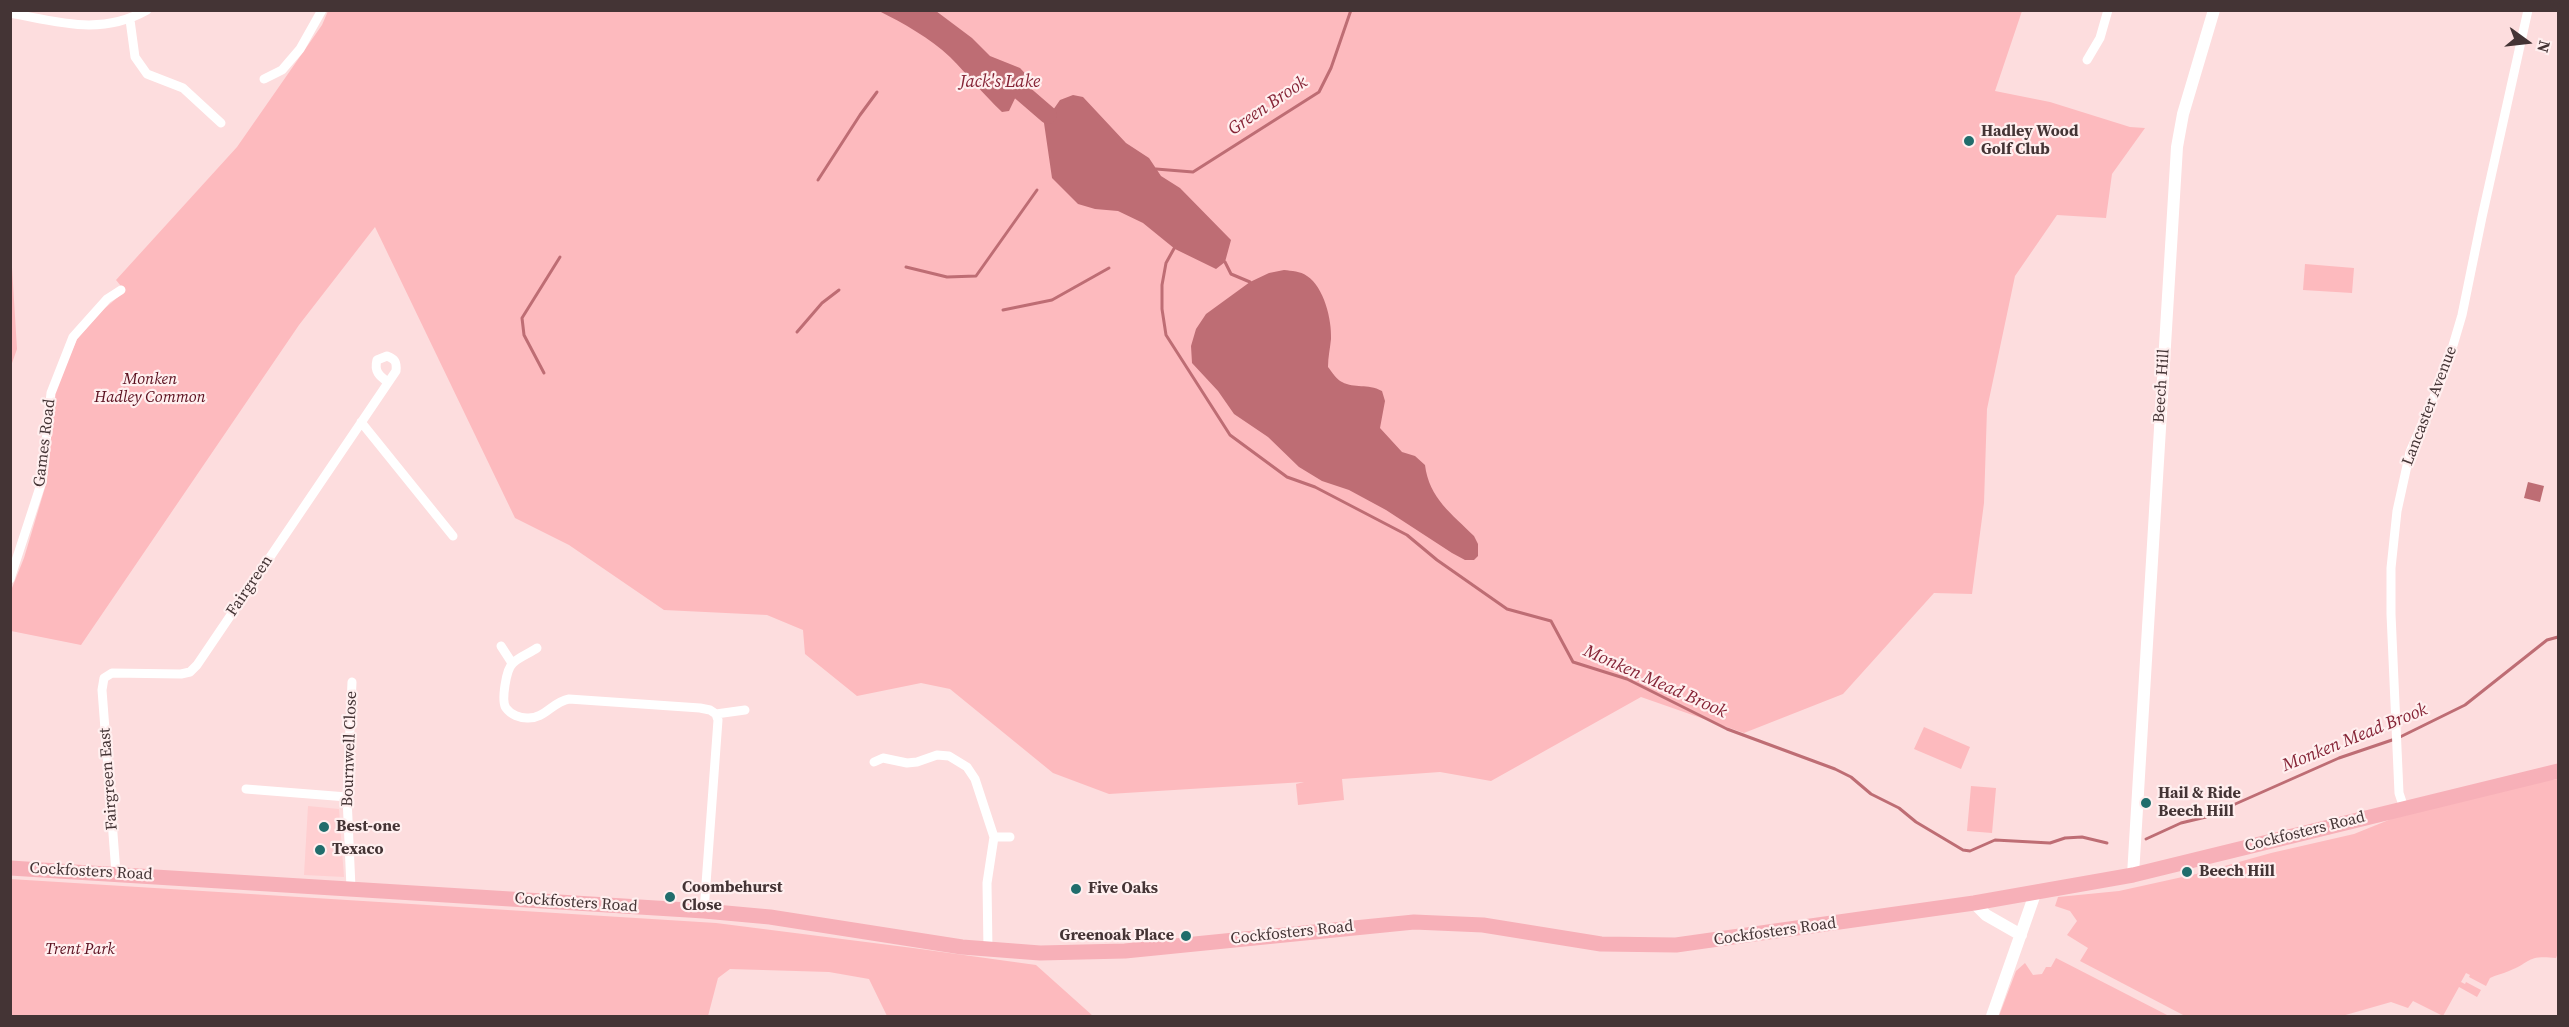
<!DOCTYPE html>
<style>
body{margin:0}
#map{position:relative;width:2569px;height:1027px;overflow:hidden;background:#fdddde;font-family:"Source Serif 4",serif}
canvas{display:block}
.frame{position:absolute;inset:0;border:12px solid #443435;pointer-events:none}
.north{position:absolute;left:2497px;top:12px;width:60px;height:60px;-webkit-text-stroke:4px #ffefef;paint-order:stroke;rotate:105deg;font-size:16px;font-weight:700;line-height:24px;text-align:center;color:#443435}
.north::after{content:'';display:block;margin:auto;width:21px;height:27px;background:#443435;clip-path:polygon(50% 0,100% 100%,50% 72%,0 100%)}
</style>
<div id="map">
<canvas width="2569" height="1027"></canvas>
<div class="frame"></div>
<div class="north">N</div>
</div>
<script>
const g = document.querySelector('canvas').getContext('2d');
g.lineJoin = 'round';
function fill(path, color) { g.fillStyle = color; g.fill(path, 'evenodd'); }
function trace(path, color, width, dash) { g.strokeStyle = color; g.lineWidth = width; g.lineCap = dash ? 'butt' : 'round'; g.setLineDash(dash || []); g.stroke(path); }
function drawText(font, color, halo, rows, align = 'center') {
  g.font = font + ' "Source Serif 4",serif'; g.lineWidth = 4.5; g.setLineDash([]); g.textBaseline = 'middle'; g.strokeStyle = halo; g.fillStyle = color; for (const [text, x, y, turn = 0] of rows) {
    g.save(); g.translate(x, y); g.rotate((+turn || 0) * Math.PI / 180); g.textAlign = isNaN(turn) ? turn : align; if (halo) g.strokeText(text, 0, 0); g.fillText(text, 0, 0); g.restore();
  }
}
fill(new Path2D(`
 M308,806L339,809L344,877L304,875Z`), '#ffcfd1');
fill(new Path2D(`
 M328,11H2022L1995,91L2050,102L2130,127L2145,128L2112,174L2106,218L2057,215L2015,276L1987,409L1984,503L1972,594L1934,593L1843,694L1744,733L1641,697L1491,781L1440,772L1342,779L1344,800L1298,805L1296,784L1304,782L1109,794L1053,773L950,689L921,683L857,696L805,654L803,630L767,615L664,610L569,545L515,518L375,227L299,325L81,645L11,631L10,593L24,558L47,481L55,390L77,339L104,309L125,291L116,280L237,147L322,25Z
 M11,251L17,349L11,366H10Z
 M2305,264L2354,268L2352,293L2303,290Z
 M1924,727L1970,747L1961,769L1914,749Z
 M2558,779V953L2556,958C2526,955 2532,962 2509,971C2502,974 2496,975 2490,978L2486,986L2469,977L2470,975L2466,973L2461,982L2465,984L2466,982L2481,990L2477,997L2459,987L2443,1016L2413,1001L2408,1008L2391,1002L2342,1016H2185L2080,961L2088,948L2067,935L2077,921L2070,911L2055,906L2058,897L2119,891L2196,874L2271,853L2354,834L2411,811L2500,785Z
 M1971,786L1996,788L1992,833L1967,831Z
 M10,879L716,923L913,948L1036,965L1093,1016H887L869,979L829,972L730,969L718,978L708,1016H11Z
 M2056,958L2169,1016H1999L2016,971L2025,963L2033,975L2042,974L2046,967H2051Z`), '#fdbabe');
fill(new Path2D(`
 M879,11H936L972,38L990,56L1020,68L1037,86L1019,90L1009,111L1002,112C983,94 968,75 950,57C930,38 903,23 879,11Z
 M1073,95L1083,97L1126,143L1149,158L1161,176L1180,188L1231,240L1225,262L1216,269L1175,249L1143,223L1118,211L1095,209L1078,204L1052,178L1044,123L1060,100Z
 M1284,270C1292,271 1300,271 1307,276C1324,287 1332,320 1331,339C1330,349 1328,357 1328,367C1332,372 1337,380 1342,382C1355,389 1367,383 1382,391L1385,401L1380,428L1402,452L1415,456L1425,465C1429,498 1452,514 1474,536L1478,544V556L1474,560H1465L1452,553L1386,510L1349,490L1322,481L1299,467L1268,437L1234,414L1218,391L1192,363L1191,346L1196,329L1206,314L1250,282L1269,273Z
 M2528,482L2544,486L2540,502L2524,498Z`), '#be6d74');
trace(new Path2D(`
 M1156,169L1193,172L1319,92L1331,68L1351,10
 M818,180L860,115L877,92
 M1176,245L1166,263L1162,285V309L1166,335L1230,435L1287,477L1315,487L1407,535L1437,560L1507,609L1551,621L1573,662L1627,679L1727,729L1835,769L1851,777L1871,794L1899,808L1916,822L1963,850L1970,851L1995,840L2050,843L2065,838L2082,837L2107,843
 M1225,262L1231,274L1250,282
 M906,267L947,277L976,276L1037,190
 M1003,310L1052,300L1109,268
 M797,332L822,303L839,290
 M544,373L524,335L522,318L560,257
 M2146,839L2181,823L2206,817L2339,758L2398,738L2465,705L2547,640L2558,637`), '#be6d74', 3);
trace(new Path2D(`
 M1019,90L1048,115`), '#be6d74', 18);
trace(new Path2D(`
 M10,13C59,22 101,36 147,10
 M130,20L135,57L147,74L183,88L221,123
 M2087,60L2100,38L2108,10
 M264,79L282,70L300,49L322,10
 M361,422L453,536
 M10,579L42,481L51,393L73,337L107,299L121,290
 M501,646L512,663
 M537,648C530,653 519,657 513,663C506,669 501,701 506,708C511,715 520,718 527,718C545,719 552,702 569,699L700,708L710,710L716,714L745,710
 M874,762L883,758L907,763L917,762L937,755L949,756L967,767L975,779L994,837L987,883L988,950
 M246,789L347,797
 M2404,808L2399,793L2391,614V568L2397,511L2410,452L2446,369L2462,315L2482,217L2528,10
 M994,837H1010
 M116,873L102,690L104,678L112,673L181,674L190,672L197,665L396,371C397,362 395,359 387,356L377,360C374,371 379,376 388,382
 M351,888L347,797L352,682
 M704,911L718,720L716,714`), '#fff', 9);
trace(new Path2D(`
 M2133,875L2177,147L2183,114L2214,10
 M1974,903L1986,915L2021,935
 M1992,1016L2036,891`), '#fff', 12);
trace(new Path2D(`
 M10,868L704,911L770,917L962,947L1040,953L1125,951L1414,922L1483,925L1601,944L1676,945L1974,903L2133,875L2558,771`), '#f7b0b8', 15);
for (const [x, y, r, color] of [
 [1969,141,6,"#216d6c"],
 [2146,803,6,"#216d6c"],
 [324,827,6,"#216d6c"],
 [320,850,6,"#216d6c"],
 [2187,872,6,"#216d6c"],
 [1076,889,6,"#216d6c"],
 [670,897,6,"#216d6c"],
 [1186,936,6,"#216d6c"]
]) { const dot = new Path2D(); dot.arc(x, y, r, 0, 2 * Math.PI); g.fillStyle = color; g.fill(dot); trace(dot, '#ffefef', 2); }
drawText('bold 16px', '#443435', '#ffefef', [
 ["Hadley Wood",1981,132],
 ["Golf Club",1981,150],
 ["Hail & Ride",2158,794],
 ["Beech Hill",2158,812],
 ["Best-one",336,827],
 ["Texaco",332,850],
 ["Beech Hill",2199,872],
 ["Coombehurst",682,888],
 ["Close",682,906],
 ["Five Oaks",1088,889],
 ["Greenoak Place",1174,936,"right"]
], 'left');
drawText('italic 16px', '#5b101f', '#ffefef', [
 ["Monken",150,380],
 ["Hadley Common",150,398],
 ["Trent Park",80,950]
]);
drawText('16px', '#443435', '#ffefef', [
 ["Beech Hill",2162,386,-86],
 ["Lancaster Avenue",2430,406,-69],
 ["Games Road",45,443,-83],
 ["Fairgreen",250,586,-56],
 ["Bournwell Close",350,749,-88],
 ["Fairgreen East",109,779,-94],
 ["Cockfosters Road",2305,832,-14],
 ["Cockfosters Road",91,872,3],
 ["Cockfosters Road",576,903,4],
 ["Cockfosters Road",1775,932,-8],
 ["Cockfosters Road",1292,933,-6]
]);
drawText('italic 18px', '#862436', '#ffefef', [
 ["Jack's Lake",1000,82],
 ["Green Brook",1268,106,-34],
 ["Monken Mead Brook",1655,682,24],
 ["Monken Mead Brook",2355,738,-22]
]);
</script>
